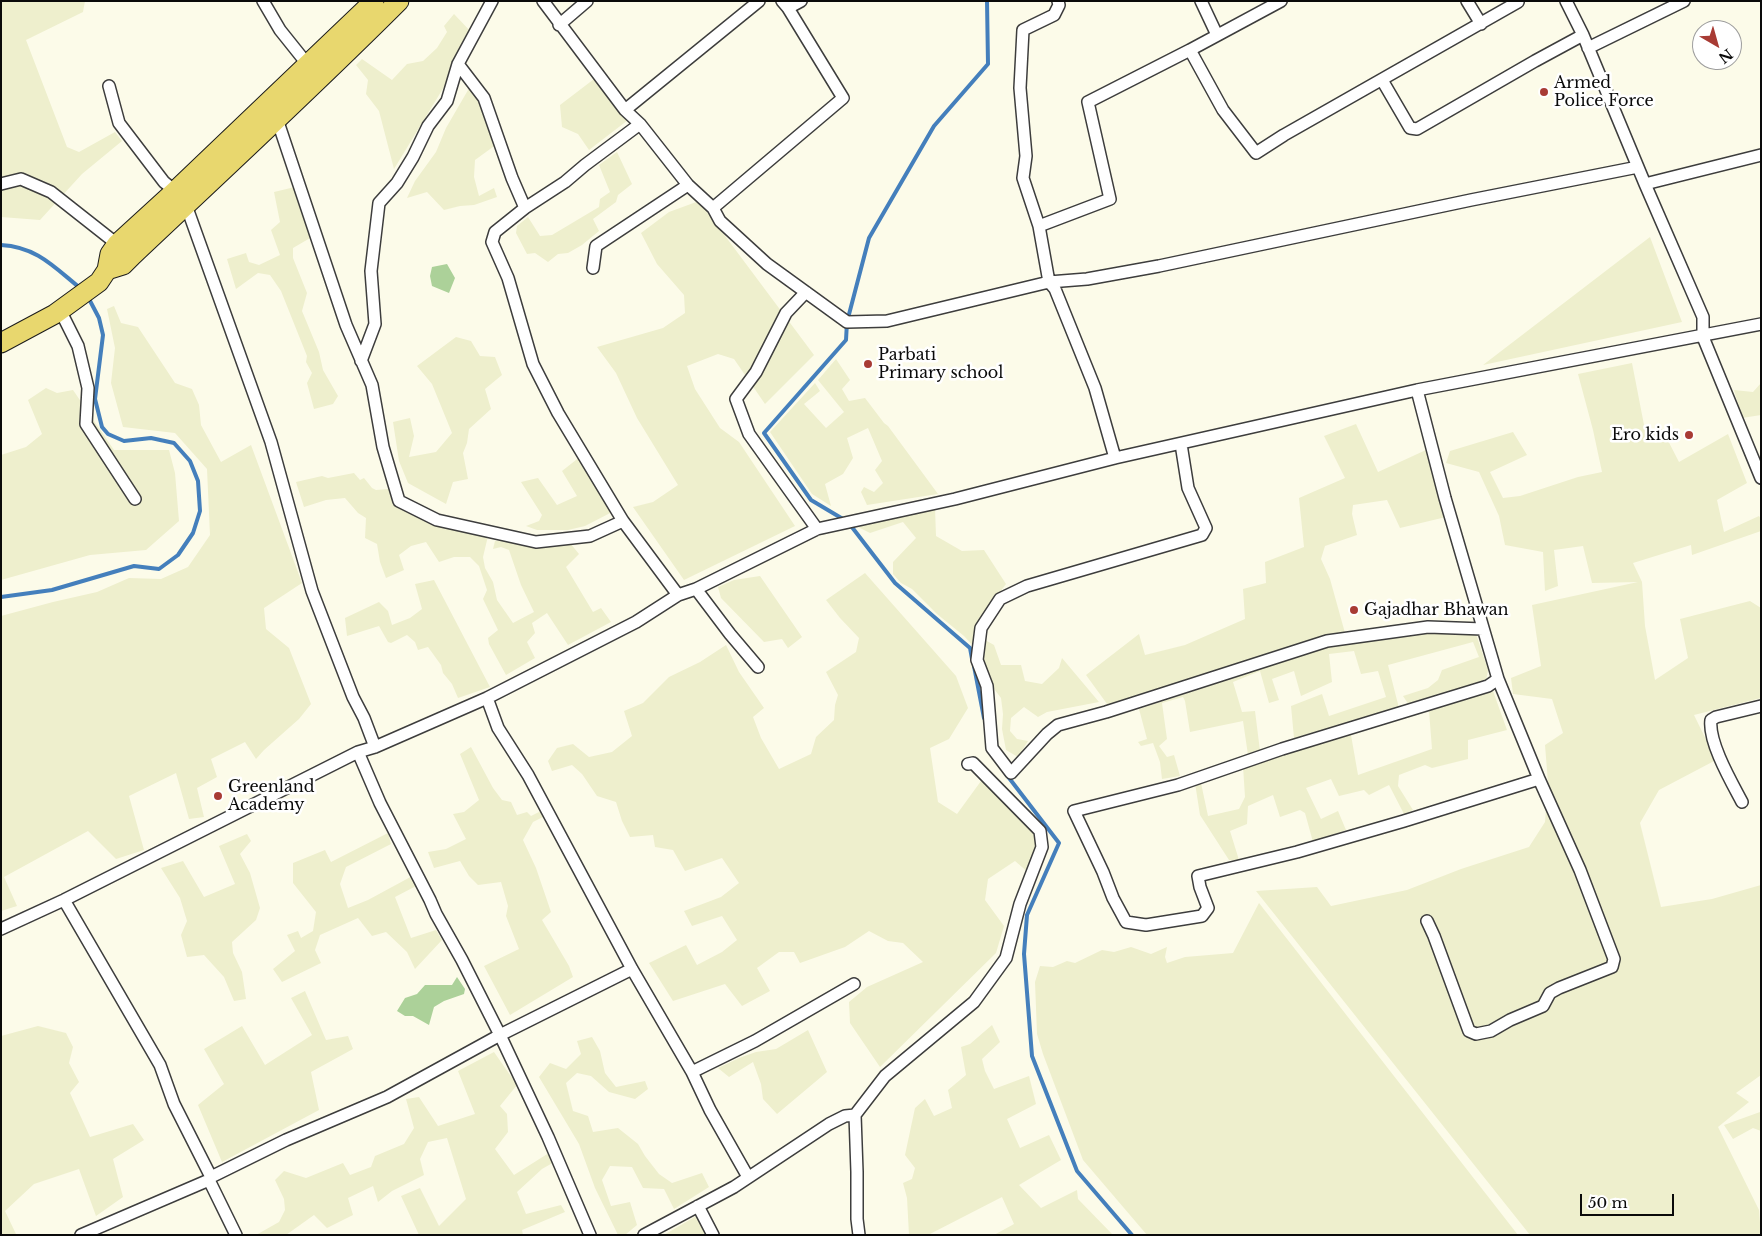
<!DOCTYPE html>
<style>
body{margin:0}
#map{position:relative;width:1762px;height:1236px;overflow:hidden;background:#fcfbe9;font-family:"Libre Baskerville",serif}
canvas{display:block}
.frame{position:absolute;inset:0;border:2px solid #0a0a0a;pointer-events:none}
.north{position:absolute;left:1692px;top:20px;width:50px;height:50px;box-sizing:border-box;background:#fff;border:1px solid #9d9d9d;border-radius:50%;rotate:142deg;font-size:14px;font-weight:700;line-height:20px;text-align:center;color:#0a0a0a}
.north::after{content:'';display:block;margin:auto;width:18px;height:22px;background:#a83b34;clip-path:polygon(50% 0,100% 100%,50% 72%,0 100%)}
.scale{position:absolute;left:1580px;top:1194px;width:94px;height:22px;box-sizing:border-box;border:2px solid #0a0a0a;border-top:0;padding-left:6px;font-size:15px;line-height:18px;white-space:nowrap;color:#0a0a0a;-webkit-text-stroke:4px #fff;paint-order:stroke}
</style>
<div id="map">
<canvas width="1762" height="1236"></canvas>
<div class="frame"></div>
<div class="north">N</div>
<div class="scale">50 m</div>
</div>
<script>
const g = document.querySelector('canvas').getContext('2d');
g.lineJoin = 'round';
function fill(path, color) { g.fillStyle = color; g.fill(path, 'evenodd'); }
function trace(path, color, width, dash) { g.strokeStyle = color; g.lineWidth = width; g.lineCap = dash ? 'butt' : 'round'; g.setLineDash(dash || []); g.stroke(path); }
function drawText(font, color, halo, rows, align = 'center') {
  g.font = font + ' "Libre Baskerville",serif'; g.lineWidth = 5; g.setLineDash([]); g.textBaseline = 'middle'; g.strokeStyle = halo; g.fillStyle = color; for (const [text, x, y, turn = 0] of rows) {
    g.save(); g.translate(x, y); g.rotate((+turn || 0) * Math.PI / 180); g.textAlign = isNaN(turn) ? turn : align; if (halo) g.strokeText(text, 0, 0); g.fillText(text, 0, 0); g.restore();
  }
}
fill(new Path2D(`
 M1,1H85L83,12L26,40L67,147L79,152L115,132L122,141L82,174L40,220L1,217Z
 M454,14L473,34L450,77L394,169L379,111L366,94L368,80L356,65L362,59L392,80L407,64L423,61L437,48L447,32L444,26Z
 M598,76L628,120L589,150L578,134L562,127L560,105Z
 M475,78L497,144L475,160L474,177L479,196L494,188L497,197L474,205L460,206L444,210L427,192L407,198L415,181L436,152L446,128Z
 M617,152L632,184L618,195L616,202L593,219L599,231L582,245L568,253L558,254L548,262L535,253L527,254L516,233L517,226L528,217L540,236L552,235L599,207L600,199L610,192L599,165Z
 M299,186L317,234L293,248V258L307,293L302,311L319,352L323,370L338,396L333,404L314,409L307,383L312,373L306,362L307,356L281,291L270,275L258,273L236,289L227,259L246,253L249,262L259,265L280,255L271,230L280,222L274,192Z
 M699,201L814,355L765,404L734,359L718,354L687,366L695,389L720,428L739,442L795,526L684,580L633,507L653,502L678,485L637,418L616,373L597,347L663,328L685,313L684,295L657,264L641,233L669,212Z
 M1650,237L1682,322L1483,365Z
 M114,306L121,323L138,327L175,383L192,389L199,405L201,425L221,462L251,445L302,583L264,608L266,629L289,648L311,704L299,719L264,750L256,759L245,742L211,759L217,777L197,788L204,817L189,819L176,773L129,796L144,850L116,859L88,831L4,877L17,906L1,911V616L53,602L97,592L129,578L161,579L188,567L210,535L207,469L175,433L123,427L111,383L115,348L107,309Z
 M456,337L471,341L480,356L495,357L502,375L485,389L491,409L469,429L467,443L463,453L468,479L453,482L446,504L408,483L399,461L393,422L410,418L414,436L409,457L436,452L452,433L432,384L417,366Z
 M836,359L850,380L842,389L849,401L865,398L884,423L888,426L938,494L867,505L861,492L864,487L874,492L883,483L875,470L882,461L868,428L847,438L853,458L843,474L825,484L831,506L812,494L770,432L815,383L820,391L804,404L826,428L844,412L818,380Z
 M1632,363L1645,430L1662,429L1679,462L1728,434L1747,483L1717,500L1724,532L1759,516L1761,519V531L1692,555L1691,545L1633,563L1642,582L1645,626L1655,680L1688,658L1680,619L1750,601L1761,608V698L1694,715L1716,760L1659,790L1640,823L1661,907L1712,899L1761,885V1075L1736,1093L1749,1102L1718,1127L1759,1210L1761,1235H1530L1256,891L1317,887L1331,906L1407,890L1461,869L1529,847L1545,822L1548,783L1545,745L1563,733L1552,699L1513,694L1511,678L1541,666L1532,605L1638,582L1592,583L1583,546L1554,550L1558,586L1545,591L1543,552L1505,545L1499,516L1479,472L1446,463L1450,451L1513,432L1527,455L1490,472L1503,498L1520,496L1578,477L1602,472L1593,430L1578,374Z
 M1761,383V415L1742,418L1734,390L1753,392Z
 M46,388L57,393L73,390L114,450H169L175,473L179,521L146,550L90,555L1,580V455L26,447L42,434L28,400Z
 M1356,424L1378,472L1426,450L1446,517L1400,528L1387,500L1353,505L1352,514L1357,535L1325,546L1321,559L1330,579L1345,633L1110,708L1086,675L1139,634L1145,655L1185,645L1245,619L1243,589L1266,583L1265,562L1304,547L1299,498L1345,478L1324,436Z
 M581,456L616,510L585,526L568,530H537L526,526L539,521L542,515L521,482L538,478L557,505L577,496L562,471Z
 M354,473L360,480L364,478L372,488L376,490L388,489L403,497L406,505L488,536L483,557L485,568L493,582L497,600L513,623L534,612L521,585L509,550L501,547L493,549L495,541L570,543L579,554L566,567L593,612L601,608L611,622L568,645L547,613L532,623L535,633L527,642L535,658L506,675L489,644L488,638L498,630L483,599L487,590L479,566L470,557H454L439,562L426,542L411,546L399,555L404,570L386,578L380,562L377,544L365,538L366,518L358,513L345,498L326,500L304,507L296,482L322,476L328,478Z
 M935,508L936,536L962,551L984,550L1006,584L983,615L976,635L994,645L1001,665H1021L1025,681L1042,684L1059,668L1062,658L1099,702L1047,712L1038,717L1024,707L1011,718L1010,731L1017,739L1028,741L1018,757L1006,750L1002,729L1003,714L1001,698L985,677L976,649L964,636L937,614L912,589L901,583L893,574V562L916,538L903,522L870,533L858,527Z
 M865,573L956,676L968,708L949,739L930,748L938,802L957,814L989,770L1011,802L1047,848L1029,873L1015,861L988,879L985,900L1004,926L996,953L880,1067L850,1023L849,1002L867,987L923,962L903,943L888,941L869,931L845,947L800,963L794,952H779L757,968L770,991L742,1006L725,984L673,1001L649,963L686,945L697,965L722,952L737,940L722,916L692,926L684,911L721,897L739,883L722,858L685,871L673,850L655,847L653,835L630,837L622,821L616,802L597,796L582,774L572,765L552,771L548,761L557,748L573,744L589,757L612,752L632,736L624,711L643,703L669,677L700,662L726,645L739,672L764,708L753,717L761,738L779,769L811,754L816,737L834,720L835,705L838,695L826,672L856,652L859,638L840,618L826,600Z
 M760,576L802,637L788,648L782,639L764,642L721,598L718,587L734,580Z
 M434,580L490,687L458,698L452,684L443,673L441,665L428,647L418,650L415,642L407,635L391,643L388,642L379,626L347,636L345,618L379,602L388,611L392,625L410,618L422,609L415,584Z
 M1434,633L1476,634L1488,670L1486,681L1409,705L1403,696L1428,688L1438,680L1442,670L1479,657L1473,642L1388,665L1399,708L1294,738L1291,706L1322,694L1329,716L1386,697L1378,671L1361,674L1354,651L1329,654L1332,682L1301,696L1294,671L1272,679L1279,700L1269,703L1260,671L1233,682L1242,712L1255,711L1260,751L1248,755L1243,721L1190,732L1185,701L1183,697L1162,703L1167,739L1159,746L1167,757L1174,755L1180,776L1162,779L1160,762L1153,743L1141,746L1138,742L1147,739L1139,709L1318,650L1360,641Z
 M1493,691L1507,730L1468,740V759L1432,768L1425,765L1399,775L1398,786L1413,810L1404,814L1389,785L1369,795L1364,790L1339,796L1331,779L1306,788L1321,819L1338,811L1346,830L1313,842L1305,813L1300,810L1280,817L1273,795L1248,806L1247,824L1230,831L1239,860H1229L1200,815L1195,783H1201L1208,816L1239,809L1245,797L1243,766L1351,735L1358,775L1432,749L1429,711Z
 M471,747L493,788L502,800L511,802L517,815L527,812L531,816L547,808L551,813L533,822L523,840L536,868L551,912L542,920L569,966L573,977L510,1015L484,966L519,949L506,916L508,906L501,882L478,885L469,876L460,861L434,868L428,852L446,849L466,839L453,814L464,812L479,800L460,754Z
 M388,833L391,844L346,867L340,884L348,908L368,900L416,874L418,885L395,897L411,938L436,930L442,940L415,969L407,952L386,932L372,936L358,918L320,935L315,950L321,963L282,982L273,969L295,951L287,935L298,931L301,938L313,931L316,912L293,883V863L325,850L331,862Z
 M247,834L251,841L240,854L250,873L260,908L256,920L232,942L233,953L242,972L246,999L234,1001L224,977L204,955L187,957L181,935L187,921L180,898L161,868L183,861L204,897L235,884L219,846Z
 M1259,903L1518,1235H1147L1083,1160L1043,1054L1037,1034L1035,982L1040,966L1053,967L1067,961L1075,963L1102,950L1114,952L1131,947L1151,954L1167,947L1165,957L1167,963L1185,957L1233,953Z
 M305,991L326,1040L348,1036L353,1049L311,1072L319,1110L222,1162L198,1105L224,1084L204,1049L242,1026L265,1065L312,1035L291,998Z
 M992,1025L1000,1042L982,1059L985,1071L994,1089L1029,1076L1036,1104L1007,1119L1020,1148L1049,1135L1061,1160L1019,1185L1041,1208L1077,1190L1078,1199L1113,1235H994L1014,1224L1002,1197L928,1235H909L907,1198L903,1183L912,1179L915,1168L905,1155L915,1108L925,1099L934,1116L952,1108L948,1090L966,1075L961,1047L970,1044Z
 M38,1026L66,1033L73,1047L69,1063L79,1082L70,1093L90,1137L133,1124L144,1140L113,1159L123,1197L96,1216L79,1169L34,1184L5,1211L16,1234L1,1235V1036Z
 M808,1030L827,1072L777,1114L763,1099L761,1084L753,1062L729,1077L718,1068L739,1058L756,1052L776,1049Z
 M592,1037L600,1051L605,1073L616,1087L645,1081L648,1089L635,1099L609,1092L591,1076L577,1073L566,1083L573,1111L588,1116L593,1132L618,1128L638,1144L645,1156L659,1174L672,1183L702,1173L709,1187L674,1209L664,1189L643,1188L632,1167L610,1166L602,1180L611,1206L630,1202L637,1225L625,1235H618L595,1188L579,1144L539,1077L550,1063L566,1069L581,1054L577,1041Z
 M494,1052L517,1085L500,1106L507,1114L508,1132L495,1149L514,1175L552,1151L556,1161L542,1169L517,1192L526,1214L561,1205L565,1212L522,1230L523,1235H419L401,1196L420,1188L439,1226L466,1199L447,1138L428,1142L420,1159L424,1175L392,1191L378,1202L373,1186L348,1198L353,1215L327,1228L314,1215L286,1235H256L279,1222L285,1210L284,1199L275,1180L284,1171L306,1178L343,1163L350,1175L371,1167L375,1156L404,1144L414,1128L406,1099L419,1097L438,1126L475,1114L458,1071Z
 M1760,1112L1761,1131L1753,1128L1733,1139L1724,1125Z
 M698,1215L709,1235H664Z`), '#eeefcd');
fill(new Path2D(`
 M447,264L455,278L449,293L432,286L430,276L432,267Z
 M457,977L465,989L464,994L444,1001L434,1007L429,1025L413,1016H405L397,1011L405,998L417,994L425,985H452Z`), '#acd199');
trace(new Path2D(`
 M1,245C37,247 54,267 80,288
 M1,597L52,590L134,566L159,569L178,555L193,533L200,511L198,481L190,461L174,443L151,438L124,441L108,434L102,427L95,399L103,335L99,318L88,297
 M972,659L970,648L895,583L848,522L811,500L764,433L846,340L847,322L869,238L934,126L988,64L987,1
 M974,666L984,718
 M1006,774L1059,843L1027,915L1024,954L1032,1056L1077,1171L1132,1235`), '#447fbc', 4);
const minor = new Path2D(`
 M263,1L280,30L308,65
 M543,1L625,110L640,124L688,185L713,208L720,221L767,264L847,322L887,321L1049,282L1087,279L1159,266L1471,200L1638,167
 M782,1L788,8L801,1
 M1201,1L1217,35
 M1467,1L1481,24
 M1566,1L1583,35L1645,184L1703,317V337L1761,478
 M559,25L587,1
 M1588,48L1684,1
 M1190,50L1281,1
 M458,64L484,98L512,178L525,208
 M1382,80L1410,128L1417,129L1535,61L1583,35
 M109,86L119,123L164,182L175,191L186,205L271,442L312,591L353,697L364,718L375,747
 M625,110L759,1
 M277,119L346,325L372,385L383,447L399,501L437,520L536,542L590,536L623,521
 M640,124L585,165L565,182L525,208L495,232L492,242L508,278L533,364L558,413L623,521L678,595
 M1,184L21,179L51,192L117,244
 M1645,184L1761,155
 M713,208L843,98L788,8
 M1039,226L1023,178L1026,156L1020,88L1023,30L1054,15L1059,5L1058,1
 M593,268L596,246L688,185
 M806,292L786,313L756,372L736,399L749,434L817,529
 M60,310L78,346L88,388L86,424L135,499
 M361,361L375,324L371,271L379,203L397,183L413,157L428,126L447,101L458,64L492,1
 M1417,390L1445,498L1498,679L1539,779L1404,821L1297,852L1198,876L1200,887L1208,908L1202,916L1146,925L1126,922L1113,898L1103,872L1074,811L1178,785L1282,749L1488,686L1498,679
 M1181,444L1188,488L1206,528L1202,535L1027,586L1000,599L981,628L977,660L987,686L992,748L1011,773L1047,734L1058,725L1106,712L1327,641L1428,627L1483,629
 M1115,458L1095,388L1055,289L1049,282L1039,226L1110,199L1088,102L1190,50L1223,110L1256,153L1284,135L1518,2
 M696,589L730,634L758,667
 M487,698L498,728L528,775L632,969L692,1072L710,1110L748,1177
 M358,752L380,803L430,900L436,914L462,960L500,1035L548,1137L590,1235
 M1742,802C1732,783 1708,742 1711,720L1716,717L1761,706
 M64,900L160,1065L174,1104L211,1177L209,1180L236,1235
 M1427,921L1434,936L1469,1031L1476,1034L1491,1031L1510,1020L1543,1006L1550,993L1559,988L1612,967L1614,959L1580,870L1539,779
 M1,929L64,900L358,752L375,747L487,698L636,622L678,595L696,589L817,529L955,499L1115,458L1417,390L1761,324
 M692,1072L755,1041L854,984
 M855,1115L857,1172V1219L859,1235
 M211,1177L286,1140L387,1097L500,1035L632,969
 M698,1206L713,1235
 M81,1235L209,1180
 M644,1235L734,1187L829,1124L845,1116L855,1115L885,1076L974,1002L1006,958L1020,904L1042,847L1040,831L973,763L968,764`);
const primary = new Path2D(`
 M107,270L123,265L133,255C222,171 312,88 399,1
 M1,343L55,314L99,282L107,270L110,254L117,244L175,191L374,1`);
trace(minor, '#3d3d3d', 14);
trace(primary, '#1b1b1b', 21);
trace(minor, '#fff', 11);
trace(primary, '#e8d76e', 19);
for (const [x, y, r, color] of [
 [1544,92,5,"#a83b34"],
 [868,364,5,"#a83b34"],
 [1689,435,5,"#a83b34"],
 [1354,610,5,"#a83b34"],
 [218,796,5,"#a83b34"]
]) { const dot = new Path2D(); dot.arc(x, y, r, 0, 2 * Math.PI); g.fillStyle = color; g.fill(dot); trace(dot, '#fff', 2); }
drawText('16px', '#0a0a0a', '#fff', [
 ["Armed",1554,83],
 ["Police Force",1554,101],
 ["Parbati",878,355],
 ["Primary school",878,373],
 ["Ero kids",1679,435,"right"],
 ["Gajadhar Bhawan",1364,610],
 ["Greenland",228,787],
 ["Academy",228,805]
], 'left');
</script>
